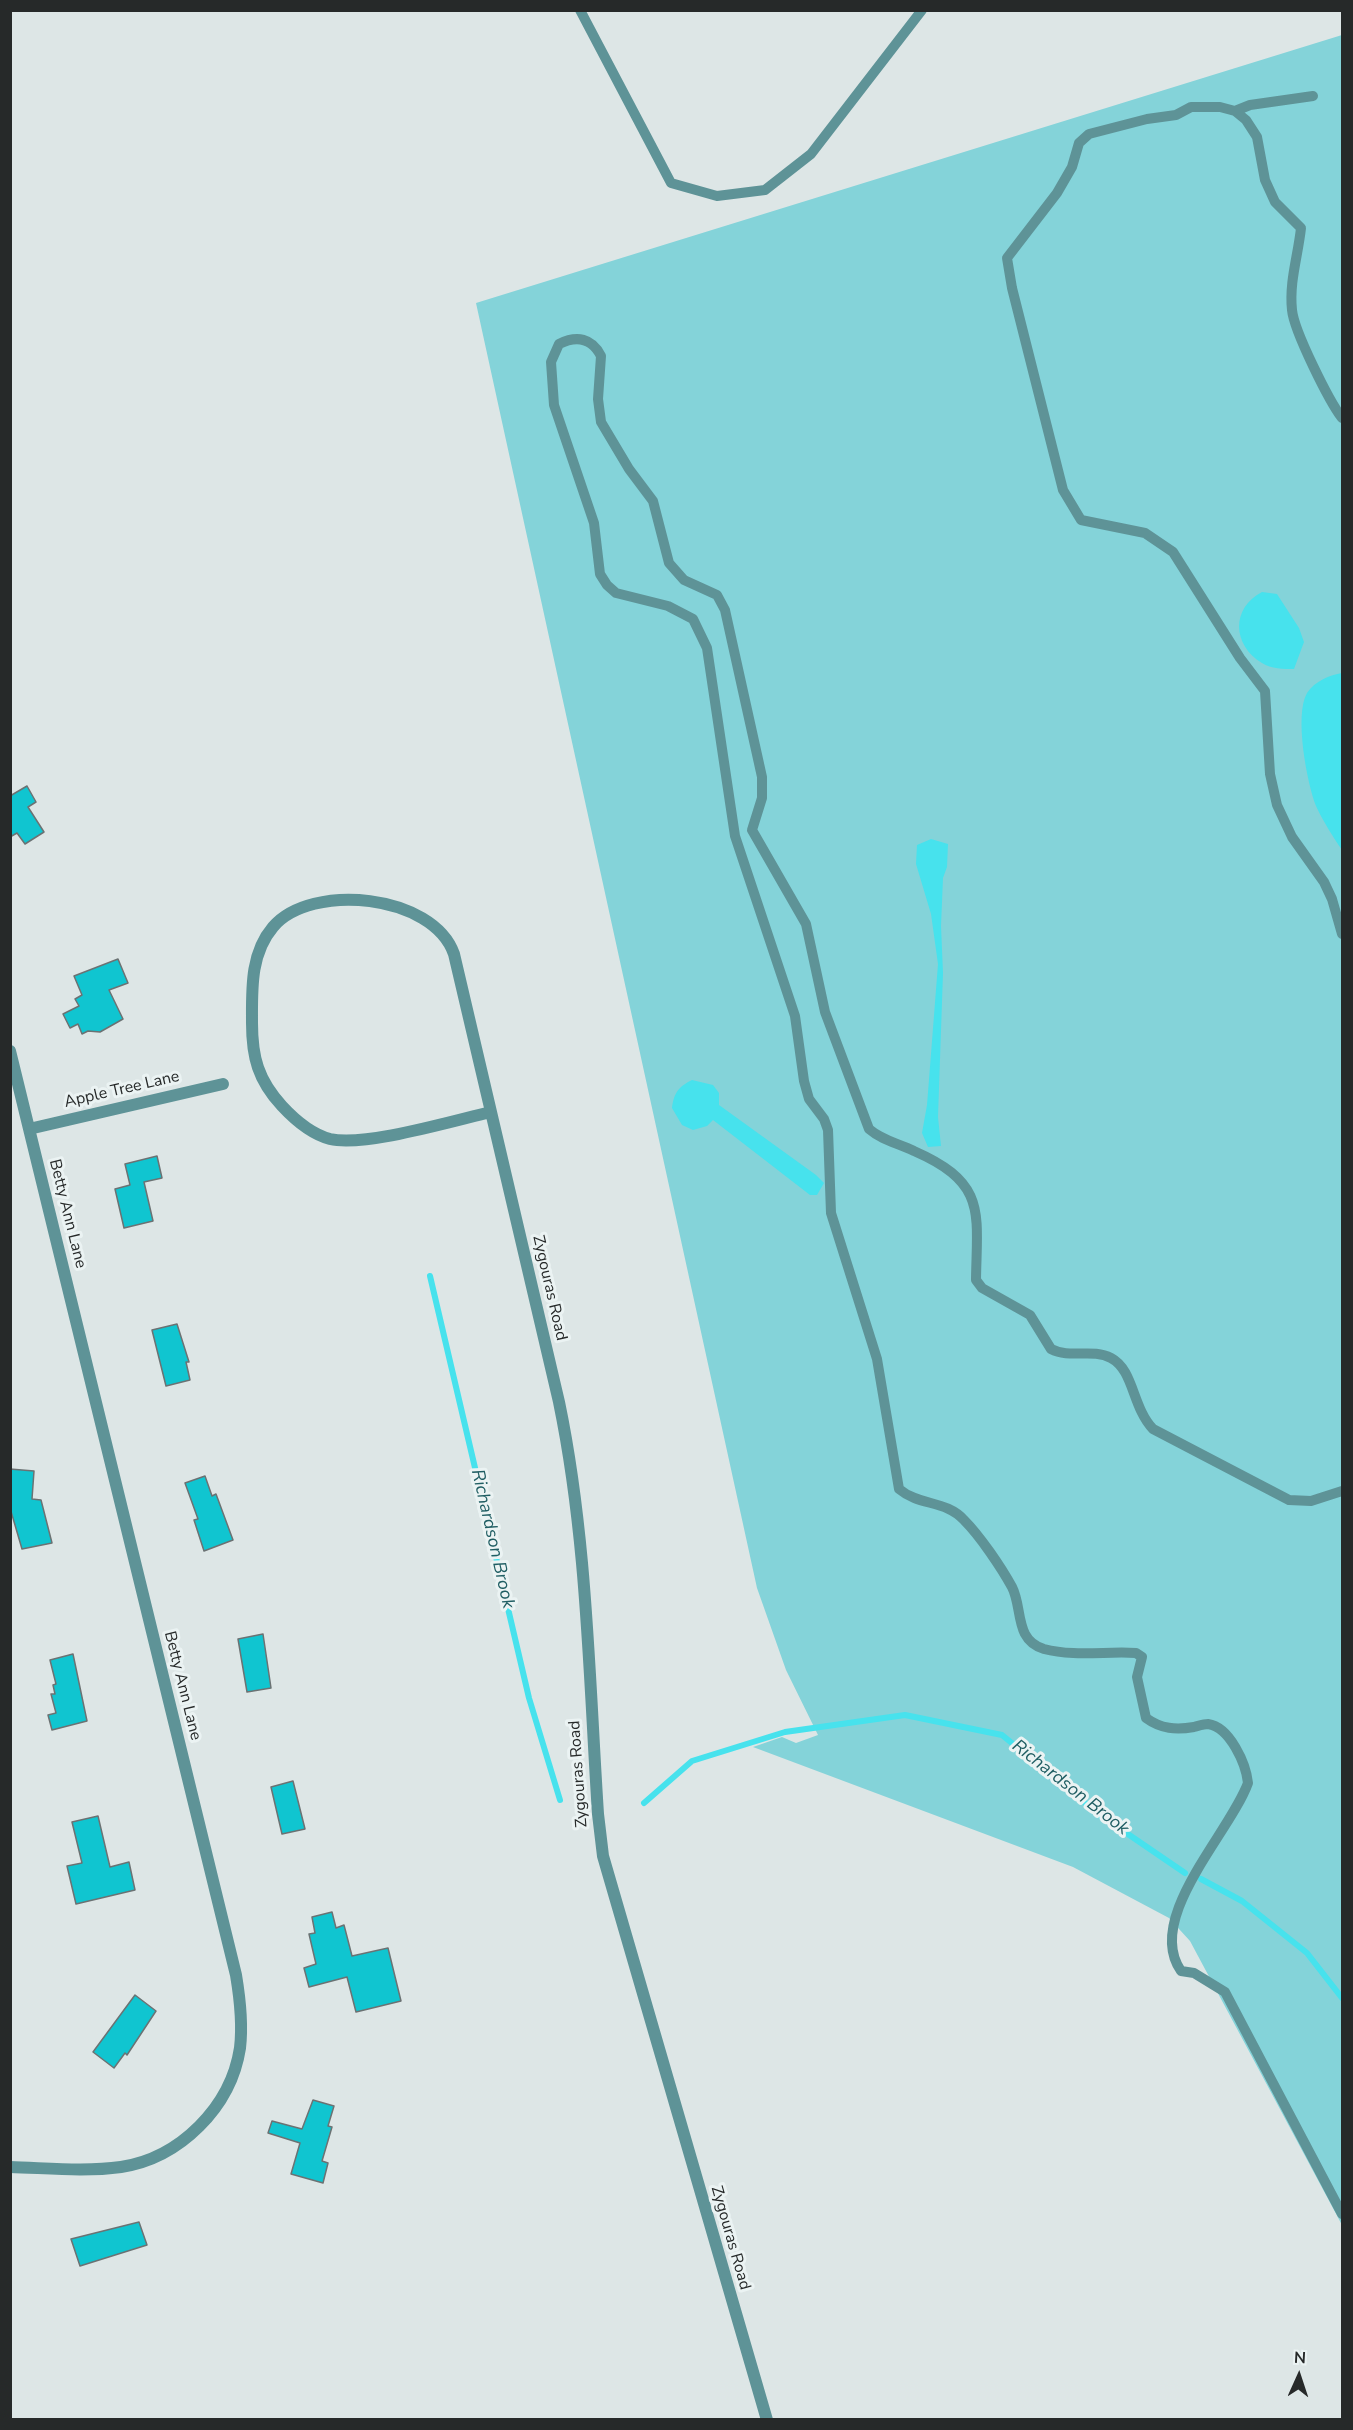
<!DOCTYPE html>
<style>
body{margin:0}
#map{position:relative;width:1353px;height:2430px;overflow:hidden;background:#dde6e6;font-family:"Nunito Sans",sans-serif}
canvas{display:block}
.frame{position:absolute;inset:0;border:12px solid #262929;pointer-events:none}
.north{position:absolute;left:1269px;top:2346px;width:60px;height:60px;-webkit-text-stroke:4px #ebf3f3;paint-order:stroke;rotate:3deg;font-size:16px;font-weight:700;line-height:24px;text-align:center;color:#262929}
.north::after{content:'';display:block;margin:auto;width:21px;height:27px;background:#262929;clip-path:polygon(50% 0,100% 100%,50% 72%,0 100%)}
</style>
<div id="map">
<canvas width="1353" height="2430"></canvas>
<div class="frame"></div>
<div class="north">N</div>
</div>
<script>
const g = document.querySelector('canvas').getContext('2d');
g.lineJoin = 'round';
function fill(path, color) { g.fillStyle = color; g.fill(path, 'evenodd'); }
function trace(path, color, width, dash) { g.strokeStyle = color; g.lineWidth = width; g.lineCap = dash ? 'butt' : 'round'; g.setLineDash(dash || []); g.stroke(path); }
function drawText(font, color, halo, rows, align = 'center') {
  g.font = font + ' "Nunito Sans",sans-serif'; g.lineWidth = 6; g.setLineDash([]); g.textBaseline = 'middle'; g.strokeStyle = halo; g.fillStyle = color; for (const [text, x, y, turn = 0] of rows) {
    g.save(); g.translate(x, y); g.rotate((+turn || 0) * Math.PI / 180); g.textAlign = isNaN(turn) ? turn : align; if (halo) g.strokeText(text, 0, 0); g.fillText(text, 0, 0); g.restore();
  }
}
fill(new Path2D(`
 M1342,35V2225L1190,1941L1169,1918L1073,1867L753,1747L782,1737L796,1743L818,1735L786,1670L757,1588L476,303Z`), '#84d3d9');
fill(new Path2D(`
 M1262,592L1277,594L1299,628L1304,642L1294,669C1284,669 1271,669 1262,663C1232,645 1231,608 1262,592Z
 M1342,673V850C1333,837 1323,821 1316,806C1307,783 1294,715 1307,693C1315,681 1330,675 1342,673Z
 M931,839L948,844L947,867L943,878L941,926L943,973L938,1117L941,1146L928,1147L922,1133L927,1105L938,964L931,914L916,864L917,845Z
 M692,1080L713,1085L719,1093V1105L816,1175L824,1183L817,1195H810L713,1120L707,1126L693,1130L682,1125L672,1108C674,1093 678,1087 692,1080Z`), '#47e2ed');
trace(new Path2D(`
 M430,1276L529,1698L560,1800
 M644,1803L692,1761L785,1732L905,1715L1002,1735L1100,1815L1185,1873
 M1201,1879L1242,1901L1307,1953L1342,1998`), '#47e2ed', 6);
const building = new Path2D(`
 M27,786L36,802L28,807L44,832L25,844L17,833L10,837V796Z
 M118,959L128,983L109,990L123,1019L100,1032L88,1031L82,1034L78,1024L70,1028L63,1014L79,1006L75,999L82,995L74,976Z
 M157,1156L162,1178L144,1182L153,1221L124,1228L115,1189L130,1185L125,1164Z
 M177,1324L189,1362H186L190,1380L166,1386L152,1330Z
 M10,1469L34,1471L32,1499L41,1500L52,1543L22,1549L10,1508Z
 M205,1476L212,1496L216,1494L233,1540L204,1551L194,1520L198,1519L185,1483Z
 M263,1634L271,1688L247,1692L238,1639Z
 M73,1654L87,1721L52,1730L48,1715L56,1713L51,1694H55L53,1685L56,1684L50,1660Z
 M293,1781L305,1829L282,1834L271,1787Z
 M98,1816L110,1867L129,1862L135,1890L76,1904L67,1866L82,1863L72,1822Z
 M332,1912L336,1928L344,1925L352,1956L388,1948L401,2001L356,2012L347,1977L309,1987L304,1968L316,1964L309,1934L315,1933L312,1917Z
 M135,1995L156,2011L127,2055L125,2053L114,2068L93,2052Z
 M313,2100L334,2106L328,2126L332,2127L322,2161L328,2163L323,2183L291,2174L300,2143L268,2133L272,2121L302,2129Z
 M139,2222L147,2245L80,2266L71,2239Z`);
fill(building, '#10c5d0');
trace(building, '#6b7273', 1.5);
trace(new Path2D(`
 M580,10L671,183L717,196L765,190L811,154L922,10
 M1235,111L1250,105L1313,96
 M1342,418C1329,401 1294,331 1292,310C1289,282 1298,256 1301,228L1275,202L1265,180L1257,137L1246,120L1235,111L1220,107H1191L1176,115L1147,119L1089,134L1079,143L1072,167L1057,193L1007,258L1012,288L1063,490L1081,520L1145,533L1173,552L1240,658L1265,691L1270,774L1277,805L1292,837L1324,882L1332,899L1342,934
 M1342,1491L1311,1501L1289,1500L1153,1429C1132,1407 1134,1370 1111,1358C1092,1348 1070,1359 1051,1349L1030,1315L982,1288L976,1280C977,1212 987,1183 914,1151C898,1143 883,1141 869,1129L825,1012L806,924L752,830L762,798V777L725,610L717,595L684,580L669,563L653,501L629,469L601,422L598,399L601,356C592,338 577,335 559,344L551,362L554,405L594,523L600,574L607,585L616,593L668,606L693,619L707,648L735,836L795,1016L804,1081L809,1099L824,1119L828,1130L831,1213L877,1359L899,1489C919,1506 946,1500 964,1520C980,1536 1001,1567 1012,1587C1023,1608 1014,1640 1044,1649C1074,1657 1107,1651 1136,1653L1142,1657L1137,1677L1146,1718C1161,1729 1176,1730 1194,1727C1198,1726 1204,1724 1208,1724C1230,1727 1246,1764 1248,1783C1230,1833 1144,1918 1181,1971L1194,1973L1225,1992L1342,2214`), '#5e9397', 10);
trace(new Path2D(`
 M10,1051L236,1975C240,1999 243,2023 240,2048C231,2107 180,2158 121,2167C85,2172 47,2168 10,2167
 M491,1112C452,1121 365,1147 330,1139C311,1134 295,1120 282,1106C258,1080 252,1057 252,1023C252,990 250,954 273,927C311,882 433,894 454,954L559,1402C587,1537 589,1676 598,1814L603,1856L767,2420
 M29,1129L223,1084`), '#5e9397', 12);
drawText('16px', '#262929', '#ebf3f3', [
 ["Apple Tree Lane",122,1090,-13],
 ["Betty Ann Lane",67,1214,76],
 ["Zygouras Road",549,1288,77],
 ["Betty Ann Lane",182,1686,76],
 ["Zygouras Road",579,1774,-94],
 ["Zygouras Road",730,2238,74]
]);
drawText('italic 18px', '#205e63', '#ebf3f3', [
 ["Richardson Brook",492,1539,77],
 ["Richardson Brook",1070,1788,38]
]);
</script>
